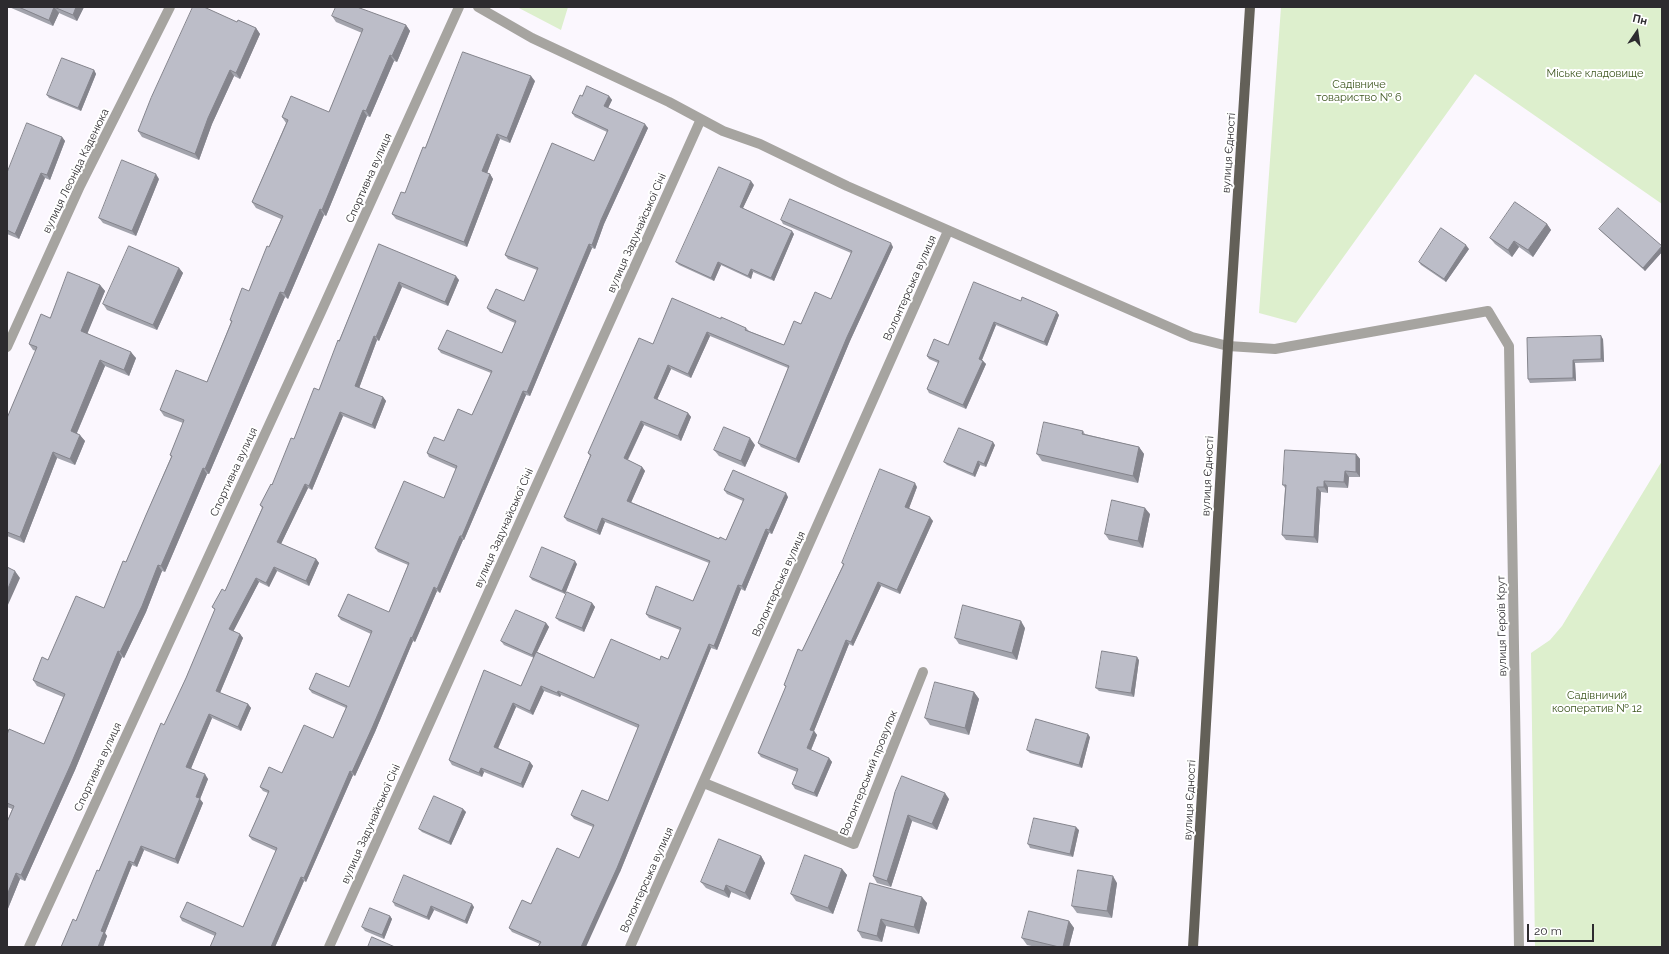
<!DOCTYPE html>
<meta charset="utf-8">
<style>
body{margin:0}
#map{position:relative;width:1669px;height:954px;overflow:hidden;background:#fbf7fe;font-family:Raleway,sans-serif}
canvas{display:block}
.frame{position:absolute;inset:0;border:8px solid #2d2b2f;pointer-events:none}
.north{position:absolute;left:1617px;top:12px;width:40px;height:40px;-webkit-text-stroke:3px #fff;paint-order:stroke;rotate:13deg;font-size:11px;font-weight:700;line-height:16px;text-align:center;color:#2d2b2f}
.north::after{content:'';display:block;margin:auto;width:14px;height:18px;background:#2d2b2f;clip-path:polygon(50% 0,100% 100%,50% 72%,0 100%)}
.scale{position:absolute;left:1527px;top:924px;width:67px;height:18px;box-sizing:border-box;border:2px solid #2d2b2f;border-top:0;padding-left:5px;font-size:12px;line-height:14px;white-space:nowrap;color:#2d2b2f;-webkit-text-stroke:3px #fff;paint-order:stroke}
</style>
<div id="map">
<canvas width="1669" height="954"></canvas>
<div class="frame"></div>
<div class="north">Пн</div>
<div class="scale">20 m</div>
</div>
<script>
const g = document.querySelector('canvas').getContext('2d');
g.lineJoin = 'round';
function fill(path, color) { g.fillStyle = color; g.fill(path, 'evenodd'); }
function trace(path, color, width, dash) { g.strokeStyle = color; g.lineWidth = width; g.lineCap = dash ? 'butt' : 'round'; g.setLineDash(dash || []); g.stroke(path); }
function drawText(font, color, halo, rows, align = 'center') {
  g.font = font + ' Raleway,sans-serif'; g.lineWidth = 4; g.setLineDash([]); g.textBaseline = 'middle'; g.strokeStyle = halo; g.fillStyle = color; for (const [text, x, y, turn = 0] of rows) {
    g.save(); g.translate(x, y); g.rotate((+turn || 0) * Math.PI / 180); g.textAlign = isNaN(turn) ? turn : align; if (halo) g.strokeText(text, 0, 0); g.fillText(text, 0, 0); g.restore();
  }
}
fill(new Path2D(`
 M517,7H568L561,30Z
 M1281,7H1662V204L1475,74L1296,323L1259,313Z
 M1662,461V947H1535L1531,653L1550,640L1562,626Z`), '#ddefcd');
trace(new Path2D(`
 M478,7L532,38L669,102L723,131L760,144L847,186L1192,337L1228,346L1275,349L1488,311L1509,346L1519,947
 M7,347L80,186L170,7
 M704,783L854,844L923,672
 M29,947L321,312L459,7
 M329,947L701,119
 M630,947L948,231`), '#a6a4a0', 10);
trace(new Path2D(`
 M1193,947L1228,346L1250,7`), '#636058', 10);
fill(new Path2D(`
 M9,7H84L77,21L59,13L53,26Z
 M332,16L406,25L410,31L397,62L394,61L370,117L367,116L326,216L324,215L288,299L285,297L209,474H207L165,572L162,571L146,612L124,658L122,657L75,770L25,881L20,879L7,911V822L12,809L7,807V735L44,744L63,697L37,686L33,680L48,660L104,608L126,562L146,515L171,457L170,455L183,423L164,416L160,410L207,382L231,322L230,320L249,291L269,247L281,219L256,208L252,202L286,123L282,117L329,112L362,33L336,22Z
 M237,22L256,28L260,34L240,79L234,76L212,124L199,160L142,137L138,131Z
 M94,70L96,74L81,111L49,98L47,95Z
 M535,81L510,143L500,139L487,173L490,174L493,179L467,247L396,219L392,214L405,193L425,148Z
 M582,96H609L612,100L608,108L648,128L604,224L595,249L592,248L530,396L526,395L464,540H463L440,593L437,591L415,642L413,641L375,732L355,776L353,775L306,882L304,881L275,947L215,936L182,921L180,917L243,927L276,851L252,840L249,836L268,793L263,791L260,787L282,773L333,738L346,708L312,693L309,689L349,687L371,634L341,620L338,616L389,612L408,565L378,552L375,548L444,498L456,469L429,457L427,453L444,441L472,415L491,373L441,353L438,349L502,353L515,323L490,312L487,308L524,301L537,270L508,259L505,255L594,161L607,132L575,117L572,113Z
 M62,137L65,141L50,180L45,178L19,239L7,234V173Z
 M159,179L136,236L103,223L99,218Z
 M754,185L743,208L794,234L774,281L753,272L751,279L721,265L714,281L679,265L676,262Z
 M781,220L893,247L850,341L799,463L761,447L758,443L788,368L710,336L691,378L671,369L657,400L688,413L691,417L681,441L644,425L628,460L642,467L645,471L631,502L719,539L726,540L743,501L727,494L724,490L788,497L772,534L769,533L745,591L741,589L717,650L711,648L620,872L540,944L512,932L509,928L531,904L579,858L593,827L574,819L571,815L608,801L638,728L561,695L560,697L544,691L533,715L516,707L498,748L530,762L533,766L523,788L484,772L482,777L452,765L449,760L521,686L534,658L504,645L501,641L546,623L549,627L537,652L594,678L660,660L668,659L680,630L649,618L646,614L693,601L709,563L605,522L600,535L567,521L564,517L590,456L588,453L653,344L721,319L746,328L749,331L784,345L801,324L831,299L851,253L783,224Z
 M1547,224L1551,230L1533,257L1519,247L1512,257L1495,244L1490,238Z
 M1599,229L1662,246V252L1645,271L1602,232Z
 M379,244L459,280L448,306L402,287L379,341L377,340L359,388L383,397L386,401L375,429L343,416L312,490L308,488L281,544L316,559L319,563L309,586L277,571L269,587L259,582L233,631L240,634L243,638L220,693L248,704L251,708L241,731L212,718L191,768L208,779L200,799L203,803L178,864L144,850L137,867L132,865L105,933L107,936L103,947H61L76,921L186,678L215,610L212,607L225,591L262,508L260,505L272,485L294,439L319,390Z
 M1469,249L1446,282L1421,265L1419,262Z
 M179,268L183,273L157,330L107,310L103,304Z
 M100,285L105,291L87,333L136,358L129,376L105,366L77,433L85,441L75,465L57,458L24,543L7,536V418L36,351L33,350L29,344L50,318Z
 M1021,301L1059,315L1047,346L996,325L982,360L986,364L966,409L929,393L927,389L938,363L929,359L927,356L948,345Z
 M1603,339L1604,362L1575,363L1576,381L1530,383L1528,379Z
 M1083,431L1085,434L1139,447L1144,454L1138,483L1042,461L1037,454Z
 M755,445L745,467L719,456L714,450Z
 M995,445L986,467L980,465L975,477L947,465L944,462Z
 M1356,454L1360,459V477H1349L1348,488L1328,487V493L1321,492L1318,543L1286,540L1282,535L1285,488L1283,485Z
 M917,487L909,508L933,521L900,594L881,586L853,646L849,644L814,731L817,735L811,750L829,758L832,762L817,797L795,789L792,784L797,772L761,757L758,753L786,687L784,685L802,651L843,565L842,563Z
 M1150,514L1143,548L1109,540L1105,534Z
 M577,564L565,594L532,580L530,577Z
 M592,603L595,607L584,632L559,621L556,618Z
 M1025,628L1017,660L959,644L955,638Z
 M1139,660L1134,697L1099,691L1096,688Z
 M974,692L979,699L969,735L930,725L925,718Z
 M1090,737L1082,768L1030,753L1027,750Z
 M895,792L949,799L937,830L912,821L891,887L877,883L873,876Z
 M463,809L466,812L451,845L422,832L419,829Z
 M1079,830L1073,857L1030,848L1028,844Z
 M761,856L765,863L750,900L731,892L729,898L706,888L701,882Z
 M842,869L847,875L833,914L796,901L791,894Z
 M870,883L927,903L919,934L886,926L882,942L862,938L858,931Z
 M1117,883L1112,918L1077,913L1072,906Z
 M393,902L474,907L467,924L434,910L429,920L395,906Z
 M390,916L392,919L384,939L365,931L362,927Z
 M1069,921L1074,928L1069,947H1036L1027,945L1022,938Z`), '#a2a3ac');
fill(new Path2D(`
 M54,7L59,13L53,26L49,20Z
 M76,7H84L77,21L73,15Z
 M406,25L410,31L397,62L392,56Z
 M256,28L260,34L240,79L236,73Z
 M390,55L394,61L370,117L366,111Z
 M94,70L96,74L81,111L78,108Z
 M230,70L234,76L212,124L199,160L195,154L208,118Z
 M531,76L535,81L510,143L507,138Z
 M609,96L612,100L607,110L604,106Z
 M363,110L367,116L326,216L322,210Z
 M645,124L648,128L604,224L595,249L592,245L601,220Z
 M497,134L500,139L486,176L482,171Z
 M62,137L65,141L50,180L47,175Z
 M41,173L45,178L19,239L15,234Z
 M156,174L159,179L136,236L132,231Z
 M490,174L493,179L467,247L464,242Z
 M751,181L754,185L742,210L740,207Z
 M320,209L324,215L288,299L284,293Z
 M1547,224L1551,230L1533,257L1528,250Z
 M792,231L794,234L774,281L771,278Z
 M1514,241L1519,247L1512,257L1508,250Z
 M891,243L893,247L850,341L799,463L796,459L847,337Z
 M589,244L592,248L530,396L527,392Z
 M1466,245L1469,249L1446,282L1444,279Z
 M1662,246V252L1645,271L1643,268Z
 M718,262L721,265L714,281L711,278Z
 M179,268L183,273L157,330L153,325Z
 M751,269L753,272L751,279L748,276Z
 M456,276L459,280L448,306L445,302Z
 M399,282L402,287L379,341L376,337Z
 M100,285L105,291L86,337L81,331Z
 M280,292L285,297L209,474L205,469Z
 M1057,312L1059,315L1047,346L1044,342Z
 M994,322L996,325L981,362L979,359Z
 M707,332L710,336L691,378L688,374Z
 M374,336L377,340L358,391L355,386Z
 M1601,336L1603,339L1604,362L1601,359Z
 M131,352L136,358L129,376L124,370Z
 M100,360L105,366L75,437L71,431Z
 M1573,360L1575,363L1576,381L1573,378Z
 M983,361L986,364L966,409L963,405Z
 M668,365L671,369L656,402L654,398Z
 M523,391L526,395L464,540L462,536Z
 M383,397L386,401L375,429L372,425Z
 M340,412L343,416L312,490L309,486Z
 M688,413L691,417L681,441L678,436Z
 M641,421L644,425L626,463L624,458Z
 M80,435L85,441L75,465L70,459Z
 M750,438L755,445L745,467L741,461Z
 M993,442L995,445L986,467L984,464Z
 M1139,447L1144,454L1138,483L1133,476Z
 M53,452L57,458L24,543L20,537Z
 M1356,454L1360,459V477L1356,472Z
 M978,461L980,465L975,477L973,474Z
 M642,467L645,471L630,505L627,501Z
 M203,468L207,474L165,572L161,566Z
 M1345,471L1349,477L1348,488L1344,482Z
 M1324,481L1328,487V493L1324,487Z
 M915,483L917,487L908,511L905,507Z
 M305,484L308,488L280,546L277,542Z
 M1317,487L1321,492L1318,543L1314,537Z
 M786,493L788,497L772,534L769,530Z
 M1145,508L1150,514L1143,548L1138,541Z
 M930,517L933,521L900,594L897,590Z
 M602,518L605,522L600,535L597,531Z
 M766,529L769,533L745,591L742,586Z
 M460,536L463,540L440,593L437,589Z
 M316,559L319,563L309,586L306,581Z
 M575,561L577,564L565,594L562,591Z
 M158,565L162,571L146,612L124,658L120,652Z
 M274,567L277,571L269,587L266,583Z
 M15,571L20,578L7,607V591Z
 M256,578L259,582L232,634L229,629Z
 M878,582L881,586L853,646L851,642Z
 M738,585L741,589L717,650L714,646Z
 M434,587L437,591L415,642L412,638Z
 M592,603L595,607L584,632L582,628Z
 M1021,621L1025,628L1017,660L1012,653Z
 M546,623L549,627L534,658L532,655Z
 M240,634L243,638L219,695L216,691Z
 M411,637L413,641L375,732L355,776L352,772Z
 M846,640L849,644L814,731L817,735L810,752L807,748L810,730Z
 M709,644L711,648L620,872L586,947H581Z
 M118,651L122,657L75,770L25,881L21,875Z
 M1137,657L1139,660L1134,697L1131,693Z
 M541,686L544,691L533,715L530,711Z
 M558,691L561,695L560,697L557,693Z
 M974,692L979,699L969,735L965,728Z
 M513,703L516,707L497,751L494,747Z
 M248,704L251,708L241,731L238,727Z
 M209,714L212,718L190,771L186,767Z
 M1088,734L1090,737L1082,768L1079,765Z
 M829,758L832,762L817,797L814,793Z
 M530,762L533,766L523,788L521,784Z
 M481,768L484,772L482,777L479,773Z
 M350,771L353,775L306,882L304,878Z
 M205,774L208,779L200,799L203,803L178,864L175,859L196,797Z
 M945,793L949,799L937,830L932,824Z
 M463,809L466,812L451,845L449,842Z
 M908,815L912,821L891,887L887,881Z
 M1076,827L1079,830L1073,857L1070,854Z
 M141,846L144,850L137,867L134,863Z
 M761,856L765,863L750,900L745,893Z
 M129,861L132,865L105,933L107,936L103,947H98L101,931Z
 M842,869L847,875L833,914L828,908Z
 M16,873L20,879L7,911V895Z
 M1113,876L1117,883L1112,918L1107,911Z
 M301,877L304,881L275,947H271Z
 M726,885L731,892L729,898L724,891Z
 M922,897L927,903L919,934L914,927Z
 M472,904L474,907L467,924L465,921Z
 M431,906L434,910L429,920L427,917Z
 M390,916L392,919L384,939L382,935Z
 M881,919L886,926L882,942L877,936Z
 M1069,921L1074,928L1069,947H1063Z`), '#84848c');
const building = new Path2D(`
 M19,7H76L73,15L54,7L49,20Z
 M193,7H204L237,22L238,20L256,28L236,73L230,70L208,118L195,154L138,131L151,98Z
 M336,7H357L406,25L392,56L390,55L366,111L363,110L322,210L320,209L284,293L280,292L205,469L203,468L161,566L158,565L142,606L120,652L118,651L71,764L21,875L16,873L7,895V822L14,806L7,803V735L9,729L44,744L65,694L33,680L42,657L48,660L76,596L104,608L123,561L126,562L146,515L172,456L170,455L184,420L160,410L176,370L207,382L232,321L230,320L242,288L249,291L267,246L269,247L283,216L252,202L288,120L282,117L291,96L329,112L363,29L332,16Z
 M463,52L531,76L507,138L497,134L482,171L490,174L464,242L392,214L401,192L405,193L423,147L425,148Z
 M62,58L94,70L78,108L47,95Z
 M587,86L609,96L604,106L645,124L601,220L592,245L589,244L527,392L523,391L462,536H460L437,589L434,587L412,638L411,637L372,728L352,772L350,771L304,878L301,877L271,947H210L216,933L180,917L187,902L243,927L277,848L249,836L269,791L260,787L269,767L282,773L304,725L333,738L347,706L309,689L316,673L349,687L372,631L338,616L348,594L389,612L409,563L375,548L404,481L444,498L457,466L427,453L434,437L444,441L458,409L472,415L492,371L438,349L447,330L502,353L516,321L487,308L496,289L524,301L538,268L505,255L552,143L594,161L608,130L572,113L580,95L582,96Z
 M27,123L62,137L47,175L41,173L15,234L7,230V173Z
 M122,160L156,174L132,231L99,218Z
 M719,167L751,181L740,207L792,231L771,278L751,269L748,276L718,262L711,278L676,262Z
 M790,199L891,243L847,337L796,459L758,443L789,366L707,332L688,374L668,365L654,398L688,413L678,436L641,421L624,458L642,467L627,501L719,539L720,537L726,540L744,499L724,490L733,470L786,493L769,530L766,529L742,586L738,585L714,646L709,644L617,868L581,947H538L541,942L509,928L522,900L531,904L557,848L579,858L594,825L571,815L582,790L608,801L639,725L558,691L557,693L541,686L530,711L513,703L494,747L530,762L521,784L481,768L479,773L449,760L484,670L521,686L536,652L594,678L611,639L660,660L661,656L668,659L681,628L646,614L656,586L693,601L710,561L602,518L597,531L564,517L591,455L588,453L639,338L653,344L672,298L721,319V317L746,328L745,330L784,345L794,321L801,324L815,292L831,299L852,251L781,220Z
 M1515,202L1547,224L1528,250L1514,241L1508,250L1490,238Z
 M1618,208L1662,246L1643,268L1599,229Z
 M1441,228L1466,245L1444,279L1419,262Z
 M379,244L456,276L445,302L399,282L376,337L374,336L355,386L383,397L372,425L340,412L309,486L305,484L277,542L316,559L306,581L274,567L266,583L256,578L229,629L240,634L216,691L248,704L238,727L209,714L186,767L205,774L196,797L200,798L175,859L141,846L134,863L129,861L101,931L104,932L98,947H61L73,919L76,921L97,870L99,871L161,723L164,725L186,678L215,609L212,607L222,589L225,591L263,507L260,505L271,484L272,485L291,438L294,439L314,388L319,390L338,340L339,341Z
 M129,246L179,268L153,325L103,304Z
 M68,272L100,285L81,331L131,352L124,370L100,360L71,431L80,435L70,459L53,452L20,537L7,532V418L37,347L29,344L41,314L50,318Z
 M974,282L1021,301L1022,297L1057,312L1044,342L994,322L979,359L983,361L963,405L927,389L939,361L927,356L934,339L948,345Z
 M1601,336V359L1573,360V378L1528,379L1527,338Z
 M1044,422L1083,431L1082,434L1139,447L1133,476L1037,454Z
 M724,427L750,438L741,461L714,450Z
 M959,428L993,442L984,464L978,461L973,474L944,462Z
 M1285,450L1356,454V472L1345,471L1344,482L1324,481V487H1317L1314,537L1282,535L1286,485H1283Z
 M880,469L915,483L905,507L930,517L897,590L878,582L851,642L846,640L810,730L814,731L807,748L829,758L814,793L792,784L798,769L758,753L786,686L784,685L798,649L802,651L844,564L842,563Z
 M1112,500L1145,508L1138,541L1105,534Z
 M542,547L575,561L562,591L530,577Z
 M7,567L15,571L7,591Z
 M567,592L592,603L582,628L556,618Z
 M963,605L1021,621L1012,653L955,638Z
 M516,610L546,623L532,655L501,641Z
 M1102,651L1137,657L1131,693L1096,688Z
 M935,682L974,692L965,728L925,718Z
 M1036,719L1088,734L1079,765L1027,750Z
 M902,776L945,793L932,824L908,815L887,881L873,876L895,792Z
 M434,796L463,809L449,842L419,829Z
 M1034,818L1076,827L1070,854L1028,844Z
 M719,839L761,856L745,893L726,885L724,891L701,882Z
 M805,855L842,869L828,908L791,894Z
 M1078,870L1113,876L1107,911L1072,906Z
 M404,875L472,904L465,921L431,906L427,917L393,902Z
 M870,883L922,897L914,927L881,919L877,936L858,931Z
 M370,908L390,916L382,935L362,927Z
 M1029,911L1069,921L1063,947H1059L1022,938Z
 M372,937L395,947H368Z`);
fill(building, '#bcbdc8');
trace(building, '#84848c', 1);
drawText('11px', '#3c551e', '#fff', [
 ["Міське кладовище",1595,74],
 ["Садівниче",1359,85],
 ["товариство № 6",1359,98],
 ["Садівничий",1597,696],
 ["кооператив № 12",1597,709]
]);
drawText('11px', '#2d2b2f', '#fff', [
 ["вулиця Єдності",1229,153,-86],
 ["вулиця Леоніда Каденюка",76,171,-64],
 ["Спортивна вулиця",369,178,-66],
 ["вулиця Задунайської Січі",637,233,-66],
 ["Волонтерська вулиця",910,288,-66],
 ["Спортивна вулиця",234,472,-65],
 ["вулиця Єдності",1208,476,-87],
 ["вулиця Задунайської Січі",504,528,-66],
 ["Волонтерська вулиця",779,584,-66],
 ["вулиця Героїв Крут",1502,626,-91],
 ["Спортивна вулиця",98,767,-65],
 ["Волонтерський провулок",869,773,-68],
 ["вулиця Єдності",1190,800,-87],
 ["вулиця Задунайської Січі",371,824,-66],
 ["Волонтерська вулиця",647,880,-66]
]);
</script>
